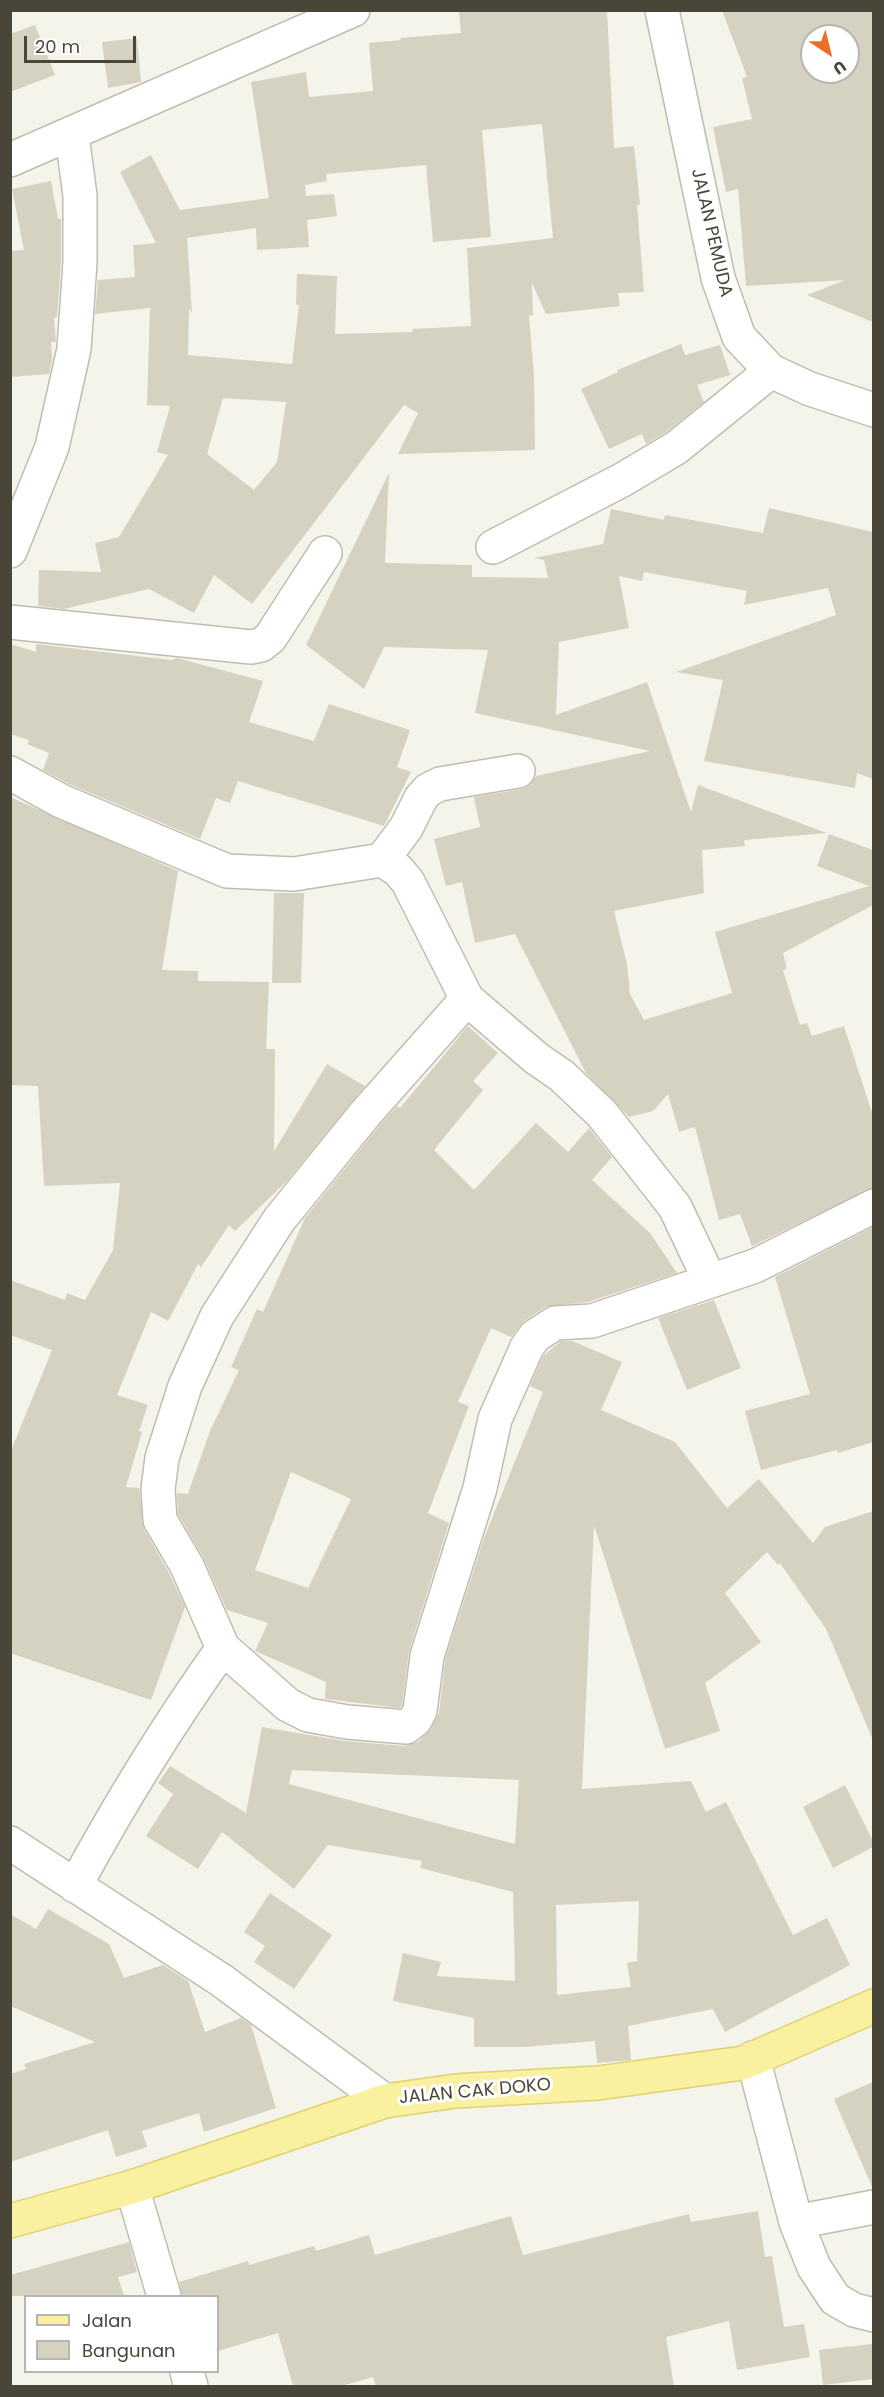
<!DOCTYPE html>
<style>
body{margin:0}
#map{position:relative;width:884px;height:2397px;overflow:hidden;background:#f5f4eb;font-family:Poppins,sans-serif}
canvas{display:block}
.frame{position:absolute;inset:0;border:12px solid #494639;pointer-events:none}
.legend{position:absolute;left:24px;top:2295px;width:195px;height:78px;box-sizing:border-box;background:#fff;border:2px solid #b6b5b0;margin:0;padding:8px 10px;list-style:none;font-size:18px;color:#494639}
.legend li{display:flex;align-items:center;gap:12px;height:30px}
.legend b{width:30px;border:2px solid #b6b5b0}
.north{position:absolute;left:800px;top:24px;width:60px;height:60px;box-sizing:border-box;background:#fff;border:2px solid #b6b5b0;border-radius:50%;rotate:145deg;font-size:16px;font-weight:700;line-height:24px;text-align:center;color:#494639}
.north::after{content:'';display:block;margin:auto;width:21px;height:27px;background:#ee6d29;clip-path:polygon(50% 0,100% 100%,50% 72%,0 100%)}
.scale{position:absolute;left:24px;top:36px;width:112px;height:27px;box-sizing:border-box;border:3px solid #494639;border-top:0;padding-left:8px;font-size:18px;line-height:21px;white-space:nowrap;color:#494639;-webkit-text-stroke:4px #fff;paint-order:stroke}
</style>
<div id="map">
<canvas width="884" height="2397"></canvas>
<div class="frame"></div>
<ul class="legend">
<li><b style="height:8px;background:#f9f1a0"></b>Jalan</li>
<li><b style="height:16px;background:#d6d2c1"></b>Bangunan</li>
</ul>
<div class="north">U</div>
<div class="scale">20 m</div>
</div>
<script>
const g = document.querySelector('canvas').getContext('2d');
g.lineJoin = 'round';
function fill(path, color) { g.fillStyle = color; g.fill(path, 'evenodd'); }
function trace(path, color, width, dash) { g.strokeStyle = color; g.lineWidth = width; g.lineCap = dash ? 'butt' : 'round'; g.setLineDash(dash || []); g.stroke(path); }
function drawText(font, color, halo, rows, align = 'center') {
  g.font = font + ' Poppins,sans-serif'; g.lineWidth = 6; g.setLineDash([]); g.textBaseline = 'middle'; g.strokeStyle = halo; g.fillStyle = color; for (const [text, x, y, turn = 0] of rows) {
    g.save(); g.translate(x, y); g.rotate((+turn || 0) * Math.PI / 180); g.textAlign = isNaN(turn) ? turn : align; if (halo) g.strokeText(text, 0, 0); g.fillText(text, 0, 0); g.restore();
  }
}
fill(new Path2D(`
 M459,10H607L614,148L634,146L640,205H637L644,292L618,293L620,306L546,314L532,283L533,315L529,316L534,375L535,450L398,454L418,413L404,405L252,604L214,575L194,613L149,589L64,609L38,606L39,570L101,572L95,543L119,537L168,455L157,452L170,406L147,405L150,308L95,314L98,280L135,277L133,245L156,243L120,172L151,155L180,210L269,198L251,82L306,72L309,97L373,91L369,43L401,40L400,38L461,33ZM542,124L553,238L467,248L471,326L412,329L413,332L335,334L337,276L297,274L296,305H299L292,364L188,355L189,308L192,313L187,238L256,228L257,250L309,247L307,220L337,216L334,194L306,196L305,185L327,181L326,174L426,165L433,242L491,237L482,130ZM223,398L286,402L277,462L254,490L207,454Z
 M722,10H873V322L807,295L845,280L746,286L738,189L726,192L713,127L752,119L742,78L747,77ZM812,36H848V72H812Z
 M35,25L55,75L10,92V34Z
 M137,38L141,82L108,88L102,42Z
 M51,181L58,219H61V261L57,317L54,318L56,342H51L52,360L49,374L10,377V251L24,250L12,189Z
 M681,344L685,355L720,345L730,375L697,385L704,402L665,433L646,444L642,434L609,449L581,389L618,372L617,370Z
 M389,473L385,563L472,565V577L548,578L544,560L534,558L603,544L611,509L664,520L665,515L763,533L769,508L873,532V779L857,773L855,788L704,761L723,680L676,672L836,615L828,588L744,605L747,591L644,572L642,581L619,576L629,628L559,642L556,715L647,682L691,812L698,785L827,833L744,840L745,846L702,850L704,893L614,911L627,964L630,994L644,1020L732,993L715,932L869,886L817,866L829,834L873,850V905L783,953L787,969L783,970L800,1025L807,1023L812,1036L844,1026L873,1116V1188L752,1246L740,1214L719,1220L695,1127L679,1132L668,1094L653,1111L629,1117L586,1073L515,934L475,943L462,882L446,886L434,839L480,827L474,797L522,789L530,785L536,776L650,751L475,713L488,650L384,647L364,689L306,645Z
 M10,644L36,652V644L171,660L177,658L263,681L249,722L314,741L329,704L410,730L397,767L411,772L384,826L238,781L230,803L216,798L200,839L69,784L43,770L49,753L27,744L29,740L10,734Z
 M10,797L178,871L162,970L198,971V981L269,982L266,1049H275L274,1151L327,1064L365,1086L286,1182L235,1231L229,1225L201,1267L198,1264L168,1321L151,1312L117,1395L148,1405L139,1431L142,1432L126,1487L139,1488L144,1529L170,1575L185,1607L151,1700L10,1653V1453L52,1350L10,1335V1280L65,1300L67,1293L85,1300L113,1250L120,1183L44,1186L38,1086L10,1085Z
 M274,893H304L301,983H272Z
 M468,1026L498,1053L473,1081L483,1090L434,1150L474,1190L536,1123L568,1152L589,1128L612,1157L592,1180L650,1233L677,1273L588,1302L545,1307L524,1321L511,1337L491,1328L458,1402L469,1406L428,1513L449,1523L409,1651L402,1705L400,1708L325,1699L326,1682L255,1651L268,1623L227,1610L203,1557L178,1514L177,1493L188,1494L210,1431L239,1370L231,1367L257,1309L263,1312L305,1218L379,1126L397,1106L400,1108ZM291,1472L351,1499L308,1588L255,1570Z
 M873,1227V1442L838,1453L837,1450L761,1470L745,1411L810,1394L775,1277Z
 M714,1300L741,1368L687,1390L658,1318Z
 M561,1341H572L622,1362L601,1410L675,1442L727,1508L759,1479L813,1543L825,1527L873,1511V1740L826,1629L780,1563L778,1565L767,1552L725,1593L761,1642L705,1683L720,1731L665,1749L594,1525L582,1789L691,1781L706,1812L726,1802L793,1935L827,1918L850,1965L725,2032L713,2009L628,2026L631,2060L597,2063L595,2041L524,2047H474V2018L393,2001L403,1953L441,1962L437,1976L515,1981L513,1892L420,1868L422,1861L328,1845L294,1889L222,1832L198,1869L146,1836L173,1794L158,1783L170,1766L246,1813L262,1727L345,1741L404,1746L418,1742L431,1729L439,1713L445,1660L484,1538L543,1392L530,1386L543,1356ZM292,1770L519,1780L515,1844L289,1784ZM639,1901L637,1961L627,1963L631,1987L557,1995L556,1905Z
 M845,1785L873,1841V1847L833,1868L803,1807Z
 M270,1893L332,1935L294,1989L254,1962L265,1946L244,1932Z
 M48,1909L109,1944L124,1978L163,1965L188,1981L205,2032L241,2018L251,2025L276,2108L204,2132L199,2113L142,2131L147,2147L116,2157L108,2130L10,2162V2074L26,2069L24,2064L95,2042L10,2006V1914L36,1929Z
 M873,2082V2189L834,2099Z
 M758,2211L765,2257L772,2256L784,2327L804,2324L810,2357L737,2370L729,2321L666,2337L674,2386H376L373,2377L342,2386H293L278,2333L218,2351V2296H182L179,2282L248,2261L249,2265L314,2246L316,2251L369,2235L375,2255L511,2216L523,2255L689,2214L691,2222Z
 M129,2242L137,2272L118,2277L124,2296H10V2275Z
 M872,2344L873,2379L823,2385L819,2350Z`), '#d6d2c1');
const minor = new Path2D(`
 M662,10L718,278L739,337L771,371L810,389L874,410
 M10,160L353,10
 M493,547L622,480L676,448L771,371
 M10,551L52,447L74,349L80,262V196L72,135
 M10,622L251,647L261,645L270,638L325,553
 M10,773L61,801L227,871L294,874L382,860L398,870L408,882L467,999L365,1114L279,1220L217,1316L185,1386L162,1458L158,1489L160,1520L187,1566L223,1648
 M382,860L406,828L421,798L428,790L440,784L518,771
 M467,999L536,1058L562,1076L602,1114L675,1207L710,1281
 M10,1843L221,1980L385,2101
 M75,1886C120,1803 168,1725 223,1648L288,1705L308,1715L347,1722L406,1727L415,1720L420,1711L427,1656L480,1488L495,1419L527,1347L535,1336L555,1323L592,1321L755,1266L874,1206
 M753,2058L796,2222L814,2267L835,2299L854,2310L874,2315
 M132,2187L164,2296
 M796,2222L874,2207
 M187,2372L191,2386`);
const major = new Path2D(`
 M10,2221L132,2187L385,2101L456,2091L598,2083L743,2063L874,2006`);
trace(minor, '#c0bdae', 36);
trace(major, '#ded270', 36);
trace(minor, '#fff', 33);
trace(major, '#f9f1a0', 33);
drawText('18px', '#494639', '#fff', [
 ["JALAN PEMUDA",711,233,77],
 ["JALAN CAK DOKO",475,2092,-5]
]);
</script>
